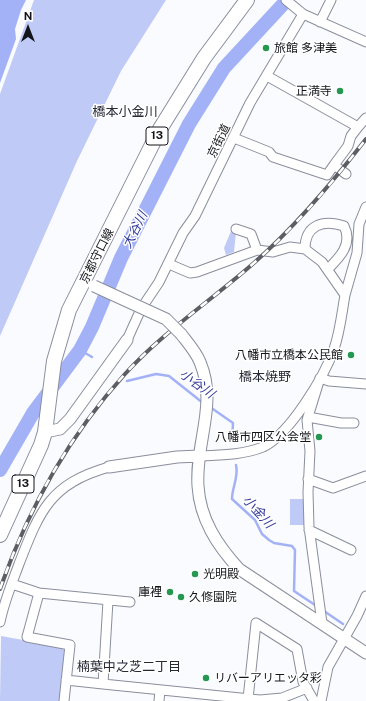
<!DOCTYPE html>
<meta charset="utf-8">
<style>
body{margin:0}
#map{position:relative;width:366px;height:701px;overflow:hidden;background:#fafbff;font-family:"Public Sans",sans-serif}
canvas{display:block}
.north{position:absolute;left:8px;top:8px;width:40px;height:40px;-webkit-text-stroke:3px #fff;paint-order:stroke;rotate:0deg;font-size:11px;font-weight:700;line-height:16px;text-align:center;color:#14151b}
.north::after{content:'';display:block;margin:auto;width:14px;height:18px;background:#14151b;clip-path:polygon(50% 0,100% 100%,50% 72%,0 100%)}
</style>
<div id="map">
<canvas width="366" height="701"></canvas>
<div class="north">N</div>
</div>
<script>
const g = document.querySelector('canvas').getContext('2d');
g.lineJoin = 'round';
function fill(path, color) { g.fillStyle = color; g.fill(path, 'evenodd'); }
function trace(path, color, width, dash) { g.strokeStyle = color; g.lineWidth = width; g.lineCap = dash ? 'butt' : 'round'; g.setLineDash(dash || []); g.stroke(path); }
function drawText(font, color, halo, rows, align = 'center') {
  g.font = font + ' "Public Sans","Noto Sans JP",sans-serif'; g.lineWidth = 3; g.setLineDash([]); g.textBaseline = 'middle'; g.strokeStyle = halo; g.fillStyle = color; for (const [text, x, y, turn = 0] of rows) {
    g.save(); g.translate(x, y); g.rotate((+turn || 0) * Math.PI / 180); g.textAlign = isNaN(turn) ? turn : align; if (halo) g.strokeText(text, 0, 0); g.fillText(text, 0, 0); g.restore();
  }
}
fill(new Path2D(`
 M34,0H166L121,71L77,161L0,336V94Z
 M231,231L236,232L234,252L226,255L224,248Z
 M290,499H305V525H290Z
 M1,636L62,647L65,652L60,701H0Z`), '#c0caf6');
fill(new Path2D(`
 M0,0H26L21,10L15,29L16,39L0,83Z`), '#a3b2f6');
trace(new Path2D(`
 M80,350L92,357
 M127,381L156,374L169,376L203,403
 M210,407L233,423L232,441
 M236,465C239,477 232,487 232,499L255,520L262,534L269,540L274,543L292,546L295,550L294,591L318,607
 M324,611L343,624`), '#a3b2f6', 2.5);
trace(new Path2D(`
 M0,470L33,413L80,350L92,327L121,258L189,124L224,68L287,0`), '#a3b2f6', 14);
const minor = new Path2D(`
 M286,0L303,14L366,42
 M320,22L331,0
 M267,76L358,127L351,136L348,146L334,165L346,174
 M358,127L366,118
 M234,138L269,152L273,157L327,175L334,165
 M236,229L251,234L257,250
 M169,264L190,273L197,272L257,250L273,252L290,247L305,249
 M345,295L357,253L359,224L366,207
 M127,340L141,309L159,282L183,233L195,216L250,103L303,14
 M308,417L341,423H354
 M199,456C220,455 243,455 263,447C290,434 324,377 334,349C340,332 342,312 345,295L322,262L305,249C305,225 323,219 344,226C353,244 340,257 328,269
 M308,479L333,488L366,476
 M309,530L351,550
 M12,584L39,593L130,602
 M39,593L27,637L70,645L64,701
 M108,601L103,684L260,700L282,698L307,688
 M0,622C4,602 12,583 19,564C40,510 50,484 109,467
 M322,623L309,527L308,492L310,451L307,420L320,378L329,381L366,384
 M66,680L103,684
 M248,699L256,623L297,649L303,682L314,701
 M159,701L160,690
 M321,701L328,667L357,616L366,596`);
const tertiary = new Path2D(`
 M181,334C188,343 196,352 200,362C218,405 195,442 198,486C200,519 217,545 239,569L366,653
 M45,432L60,429L70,419L127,340
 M109,467L177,457L199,456`);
const primary = new Path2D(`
 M0,535L41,445L45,432L54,361L69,310L160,129L204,58L247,0`);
trace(minor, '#8a8e9d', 11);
trace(tertiary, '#8a8e9d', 13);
trace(primary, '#8a8e9d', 16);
trace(minor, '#fff', 9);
trace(tertiary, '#fff', 11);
trace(primary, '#fff', 14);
const rail = new Path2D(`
 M0,589C28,509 68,437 125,374C163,332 212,300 255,262C297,225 332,183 366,139`);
trace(rail, '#5d5e63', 4);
trace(rail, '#fff', 2.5, [8]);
const tertiaryBridge = new Path2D(`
 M94,286L166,319L181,334`);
trace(tertiaryBridge, '#8a8e9d', 13, []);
trace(tertiaryBridge, '#fff', 11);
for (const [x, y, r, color] of [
 [266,48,4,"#249751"],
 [340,91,4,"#249751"],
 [351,355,4,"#249751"],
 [319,437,4,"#249751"],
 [195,574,4,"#249751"],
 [170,592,4,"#249751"],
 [181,597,4,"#249751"],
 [206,678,4,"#249751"]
]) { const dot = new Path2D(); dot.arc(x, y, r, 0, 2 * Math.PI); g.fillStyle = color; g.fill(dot); trace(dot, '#fff', 1.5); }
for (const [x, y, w] of [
 [157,136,22],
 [23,484,22]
]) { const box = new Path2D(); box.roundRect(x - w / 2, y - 9, w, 18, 3); g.fillStyle = '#fff'; g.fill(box); trace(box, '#14151b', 1); }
drawText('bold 11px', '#14151b', null, [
 ["13",157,136],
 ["13",23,484]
]);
drawText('12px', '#14151b', '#fff', [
 ["旅館 多津美",274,48],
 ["正満寺",332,91,"right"],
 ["八幡市立橋本公民館",343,355,"right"],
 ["八幡市四区公会堂",311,437,"right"],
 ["光明殿",203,574],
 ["庫裡",162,592,"right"],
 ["久修園院",189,597],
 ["リバーアリエッタ彩",214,678]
], 'left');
drawText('12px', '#14151b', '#fff', [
 ["京街道",219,141,-64],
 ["京都守口線",97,256,-63]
]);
drawText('13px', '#262936', '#fff', [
 ["橋本小金川",125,112],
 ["橋本焼野",265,377],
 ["楠葉中之芝二丁目",129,667]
]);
drawText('italic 13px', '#333999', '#fff', [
 ["大谷川",135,230,-63],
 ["小谷川",197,384,36],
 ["小金川",258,512,48]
]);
</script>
